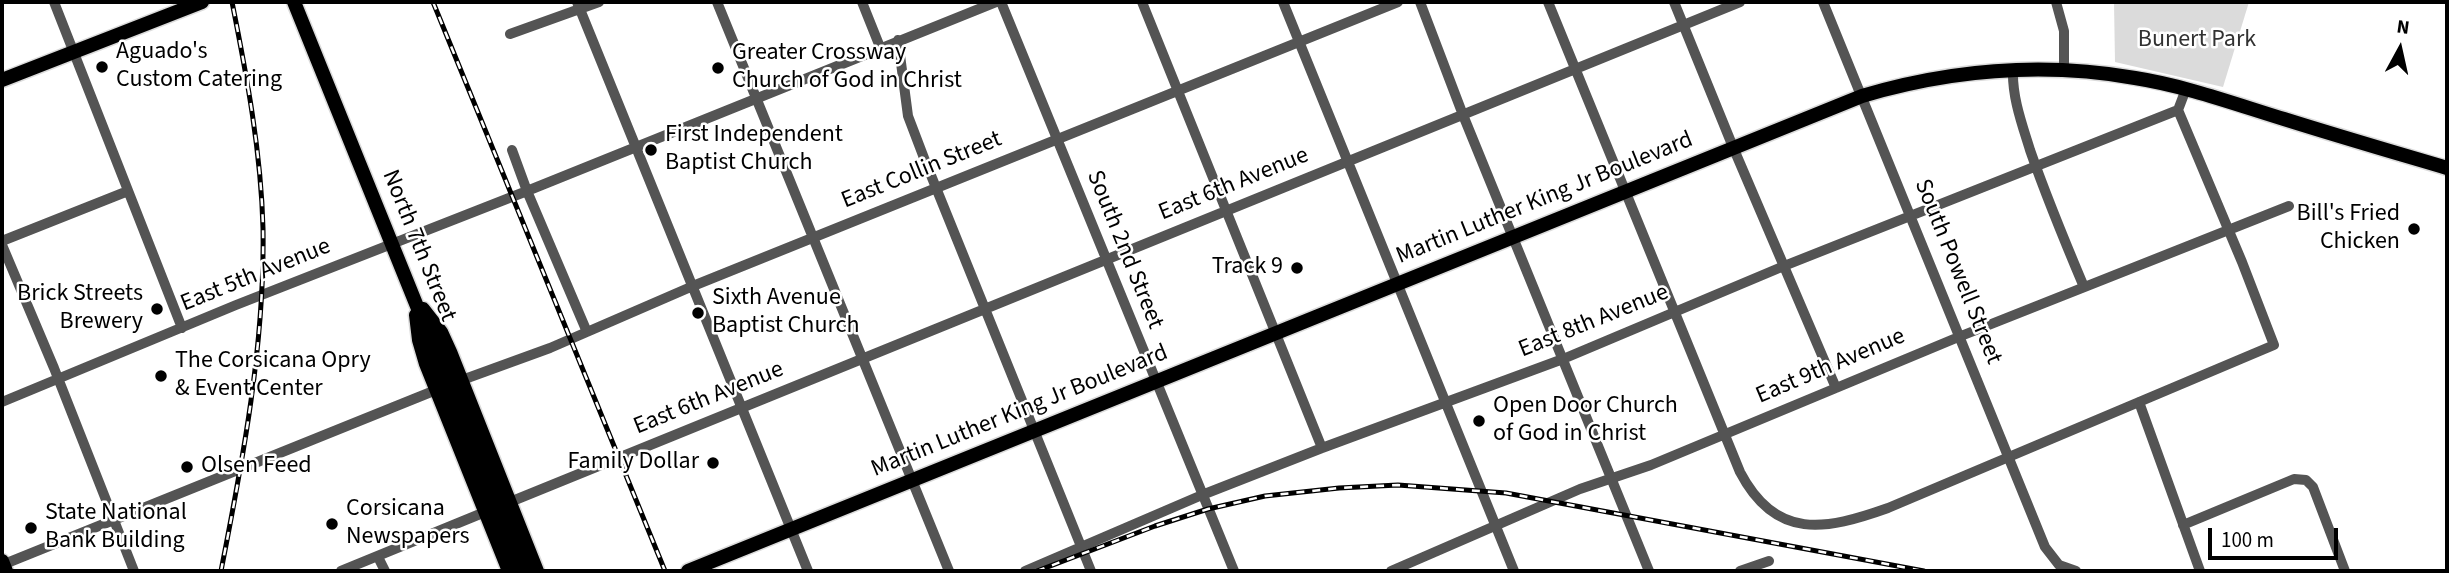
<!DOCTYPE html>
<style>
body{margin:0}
#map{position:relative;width:2449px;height:573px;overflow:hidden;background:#fff;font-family:"Source Sans 3",sans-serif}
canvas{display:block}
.frame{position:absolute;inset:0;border:4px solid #000;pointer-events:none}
.north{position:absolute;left:2365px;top:14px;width:70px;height:70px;-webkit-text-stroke:5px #fff;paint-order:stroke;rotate:8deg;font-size:19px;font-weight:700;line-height:28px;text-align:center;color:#000}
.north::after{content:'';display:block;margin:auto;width:24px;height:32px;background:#000;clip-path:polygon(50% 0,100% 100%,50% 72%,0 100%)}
.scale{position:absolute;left:2208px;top:528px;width:130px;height:32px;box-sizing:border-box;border:4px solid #000;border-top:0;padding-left:9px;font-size:21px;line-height:24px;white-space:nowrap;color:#000;-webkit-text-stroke:5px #fff;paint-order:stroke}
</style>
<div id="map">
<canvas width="2449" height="573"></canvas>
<div class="frame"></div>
<div class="north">N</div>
<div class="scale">100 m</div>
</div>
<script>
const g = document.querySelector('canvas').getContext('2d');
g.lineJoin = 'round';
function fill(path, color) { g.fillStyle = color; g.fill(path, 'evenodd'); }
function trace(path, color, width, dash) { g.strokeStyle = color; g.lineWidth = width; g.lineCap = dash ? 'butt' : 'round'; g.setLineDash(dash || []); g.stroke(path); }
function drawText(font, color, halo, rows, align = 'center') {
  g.font = font + ' "Source Sans 3",sans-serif'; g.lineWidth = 5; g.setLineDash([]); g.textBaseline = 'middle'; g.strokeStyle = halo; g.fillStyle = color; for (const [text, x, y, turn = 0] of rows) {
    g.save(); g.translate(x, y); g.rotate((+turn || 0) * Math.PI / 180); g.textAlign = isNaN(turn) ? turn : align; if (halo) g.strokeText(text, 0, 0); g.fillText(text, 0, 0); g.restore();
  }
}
fill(new Path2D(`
 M2114,2H2249L2223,87L2115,62Z`), '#dbdbdb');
const major = new Path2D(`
 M294,2L524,571
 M2,80L202,2
 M423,309L441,332L451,354L537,571
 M416,315L419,340L426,364L509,571
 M2,561L6,571
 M688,571C1079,412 1470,253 1862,96C1950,70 2044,62 2135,78C2186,86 2235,104 2284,119C2338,136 2393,152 2447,168`);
trace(major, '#dbdbdb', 17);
trace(new Path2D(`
 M54,2L182,328
 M577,2L808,571
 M717,2L949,571
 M862,2L880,47
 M1001,2L1234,571
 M1142,2L1322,448
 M1283,2L1514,571
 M1420,2L1463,115L1649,571
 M1548,2L1740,472C1776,541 1826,530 1888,508L2274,345L2242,262L2178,110L2186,89
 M1674,2L1733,147L1836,388
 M1823,2L2045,547L2059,565L2076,571
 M2056,2L2064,31V70
 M510,34L599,2
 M898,40L908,116L924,158L1091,571
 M2013,70C2012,97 2022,124 2030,150C2046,196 2065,242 2084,287
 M512,150L527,191L587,332
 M2,241L128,191
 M2,245L54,368L134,571
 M462,380L550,348L693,286L1398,2
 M2,402L236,305L527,191L996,2
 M2139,402L2200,571
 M510,502L1740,2
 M2183,525L2294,479L2306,480L2313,487L2345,571
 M378,557L385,571
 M2,565L436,390
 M341,571L485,512
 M1025,571L1202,495L1322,448L1563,359L1784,266L2178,110
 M1391,571L1580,489L1651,465L1961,336L2289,206
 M1740,571L1769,561`), '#545454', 10);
trace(major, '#000', 14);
const rail = new Path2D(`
 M433,2L665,571
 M221,571C243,459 265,343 263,228C261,152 247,77 232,2
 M1037,571L1155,526L1208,509L1265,496L1339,488L1398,485L1506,493L1924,571`);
trace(rail, '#000', 5);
trace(rail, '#fff', 2.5, [8]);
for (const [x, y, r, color] of [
 [102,67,7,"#000"],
 [718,68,7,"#000"],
 [651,150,7,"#000"],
 [2414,229,7,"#000"],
 [1297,268,7,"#000"],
 [157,309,7,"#000"],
 [698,313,7,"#000"],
 [161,376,7,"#000"],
 [1479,421,7,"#000"],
 [713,463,7,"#000"],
 [187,467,7,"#000"],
 [332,524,7,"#000"],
 [31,528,7,"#000"]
]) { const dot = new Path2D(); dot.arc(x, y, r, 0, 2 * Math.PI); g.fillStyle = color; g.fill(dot); trace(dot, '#fff', 2.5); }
drawText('24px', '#323232', '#fff', [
 ["Bunert Park",2197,41]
]);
drawText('24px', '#000', '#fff', [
 ["Aguado's",116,53],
 ["Custom Catering",116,81],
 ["Greater Crossway",732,54],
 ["Church of God in Christ",732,82],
 ["First Independent",665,136],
 ["Baptist Church",665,164],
 ["Bill's Fried",2400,215,"right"],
 ["Chicken",2400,243,"right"],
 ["Track 9",1283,268,"right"],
 ["Brick Streets",143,295,"right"],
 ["Brewery",143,323,"right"],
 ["Sixth Avenue",712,299],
 ["Baptist Church",712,327],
 ["The Corsicana Opry",175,362],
 ["& Event Center",175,390],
 ["Open Door Church",1493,407],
 ["of God in Christ",1493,435],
 ["Family Dollar",699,463,"right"],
 ["Olsen Feed",201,467],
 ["Corsicana",346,510],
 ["Newspapers",346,538],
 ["State National",45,514],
 ["Bank Building",45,542]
], 'left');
drawText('24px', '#000', '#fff', [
 ["East Collin Street",922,171,-22],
 ["East 6th Avenue",1234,185,-22],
 ["Martin Luther King Jr Boulevard",1545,199,-22],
 ["North 7th Street",418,246,68],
 ["South 2nd Street",1124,250,68],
 ["South Powell Street",1957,272,68],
 ["East 5th Avenue",256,276,-22],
 ["East 8th Avenue",1594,322,-22],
 ["East 9th Avenue",1831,367,-23],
 ["East 6th Avenue",709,399,-22],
 ["Martin Luther King Jr Boulevard",1020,412,-22]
]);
</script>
